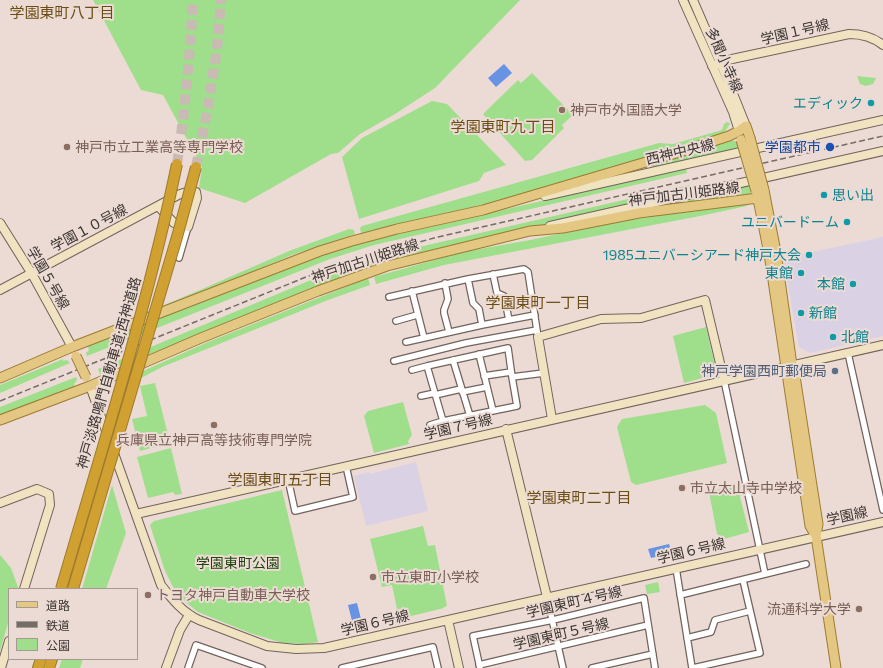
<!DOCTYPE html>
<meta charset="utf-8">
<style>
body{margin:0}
#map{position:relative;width:883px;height:668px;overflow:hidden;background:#ecdbd4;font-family:Commissioner,"Noto Sans JP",sans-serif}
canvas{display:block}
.legend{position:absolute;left:8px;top:588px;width:130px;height:72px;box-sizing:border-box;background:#ecdbd4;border:1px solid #a59993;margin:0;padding:5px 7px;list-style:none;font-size:12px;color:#3b3532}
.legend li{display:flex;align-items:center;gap:8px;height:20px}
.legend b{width:20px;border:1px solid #a59993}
</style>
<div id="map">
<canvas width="883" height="668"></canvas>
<ul class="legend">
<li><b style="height:5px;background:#e3c783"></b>道路</li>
<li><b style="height:5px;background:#756b67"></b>鉄道</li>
<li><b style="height:11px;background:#9fde8b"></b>公園</li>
</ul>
</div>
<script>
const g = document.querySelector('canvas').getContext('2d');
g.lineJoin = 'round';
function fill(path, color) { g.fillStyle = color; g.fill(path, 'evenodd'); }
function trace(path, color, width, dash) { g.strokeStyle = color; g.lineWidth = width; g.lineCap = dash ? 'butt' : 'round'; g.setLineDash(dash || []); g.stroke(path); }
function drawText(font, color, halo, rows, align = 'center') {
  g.font = font + ' Commissioner,"Noto Sans JP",sans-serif'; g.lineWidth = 4; g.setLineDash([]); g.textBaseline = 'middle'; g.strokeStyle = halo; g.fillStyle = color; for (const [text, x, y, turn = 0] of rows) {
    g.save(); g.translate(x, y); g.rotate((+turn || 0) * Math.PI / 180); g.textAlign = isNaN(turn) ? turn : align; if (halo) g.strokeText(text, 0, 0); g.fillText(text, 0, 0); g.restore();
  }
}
fill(new Path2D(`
 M883,237V336L810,353L799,347L784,264L789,257Z
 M416,462L428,511L366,526L354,476L369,472L370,474Z`), '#dad1e5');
fill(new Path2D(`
 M93,0H520L435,88L395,114L360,134L338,153L331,154L245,203L199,188L202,167L163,95L141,90Z
 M532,73L573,115L562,125L564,128L532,160L525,161L483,114L518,80L521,83Z
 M857,76L876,78L873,84L866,86L860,84Z
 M432,101L447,104L506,165L484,173L479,181L359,219L342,157L362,138Z
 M727,122L730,123C728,128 725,130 724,134L700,141L688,147L520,196L361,233L360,228L362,226L659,143L673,144L722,130L724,124Z
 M725,141H736L739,149L652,167L656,162Z
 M686,168L687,173L374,245L330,259L87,356L86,353L89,350L87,345L174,313L301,262L375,239Z
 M689,185L691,191L407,256L360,271L100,374L98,369L311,280L358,264L406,250Z
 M749,186L751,193L746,195L659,207Z
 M747,203V206L700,216L444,265L376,284L374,277L463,252L530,240L616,222Z
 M349,229L354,230L355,234L292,255L161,310L162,306L200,290L289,251Z
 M368,278L370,285L328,300L162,367L141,378L143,371L208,342Z
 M706,327L717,374L684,383L673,336Z
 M63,359V361L67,360L70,363L0,393V385Z
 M76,377L77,380L74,384L75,387L0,416V407Z
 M155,383L170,443L140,451L132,419L147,416L140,386Z
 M403,402L412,435L408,441L409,444L374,453L364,416L368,411Z
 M705,405L716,413L727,463L636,485L631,482L617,427L622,419Z
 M171,448L182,494L175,495L173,492L148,498L137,457Z
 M112,485L126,533L106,589H82Z
 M737,485L749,532L724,539L717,534L709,492Z
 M282,490L318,642L303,644L283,643L250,633L198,612L183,600L173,587L165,571L150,525L154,521Z
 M423,526L428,546L435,545L447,606L444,607V608L399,619L392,585L382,587L370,539Z
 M0,555L11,568L18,587V589H9V620L0,651Z
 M658,582L660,592L647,594L645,585Z
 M62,659H83L80,668H59Z`), '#9fde8b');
fill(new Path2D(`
 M504,64L512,73L496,87L488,78Z
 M669,544L672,553L651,558L648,549Z
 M357,603L362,623L353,625L348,605Z`), '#6892e2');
trace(new Path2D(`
 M177,164C185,109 190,55 193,0
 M196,167L208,107L217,49L221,0`), '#c9bab4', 10, [10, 5]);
const street = new Path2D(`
 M179,258L188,227
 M493,274L497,293L504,296L509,320
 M468,279L473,303L479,309L482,325
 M445,283L448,299L444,310V313L449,332
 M412,291L424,338L482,325L535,315
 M389,297L468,279L524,269L528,272L538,337
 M396,321L417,315
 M406,342L424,338
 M848,353L883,510
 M479,354L493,411
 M453,360L470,416
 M394,361L466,343L537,330
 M412,370L427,366
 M484,376L511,372
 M512,377L517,406L443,421L427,366L508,348L512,377L544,373
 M724,380L765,574
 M462,392L487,387
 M435,395L461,389
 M421,396L435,393
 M430,425L443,421
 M288,479L295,511L353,497L346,466
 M676,568L692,668
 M680,595L806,564
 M547,597L563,668
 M687,638L711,632L715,620L750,611
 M479,665L648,625
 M188,668L196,645L262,668
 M342,668L433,647L438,668
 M480,668L473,636L553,620L644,598L655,668
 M592,668L653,654
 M693,668L760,653L743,580`);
const secondary = new Path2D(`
 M683,0L733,112L739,131
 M693,0L728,81L746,126
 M712,66L732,59L849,34C862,34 873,37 883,45
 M545,196L883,120
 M0,223L32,274L72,347
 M550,226L883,151
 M0,290L180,194L190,191L196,192L197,198L188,227L174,223L158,206
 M90,386L161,585C172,599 182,612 199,620L267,646L296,649L324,648L883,522
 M552,419L538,337L601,319L641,318L705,300L724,380
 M506,429L547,597
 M0,503L37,489L49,494L50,505L24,589
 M136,514L883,345
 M448,620L459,668
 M1,668L9,641
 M166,668L180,630L189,615`);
const primary = new Path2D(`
 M764,190L776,252L792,365L795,376L818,524L816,536L836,668
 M757,194L769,254L810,526L816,536
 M0,378L72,347L320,251L352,241L397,229L483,210L680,152L729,136L739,131L746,126L750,138
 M0,420L90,386L201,338L318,291L387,266L530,231L563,228L639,213L758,198`);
const highway = new Path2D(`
 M38,668L41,659
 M49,668L52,659`);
trace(street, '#72635d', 8);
trace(secondary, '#72635d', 10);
trace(primary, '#9c7b31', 11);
trace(highway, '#9c7b31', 12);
trace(street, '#fff', 5.5);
trace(secondary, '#f1e3c1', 8);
trace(primary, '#e3c783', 9);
trace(highway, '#d0a131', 10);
trace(new Path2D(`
 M0,401L306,277L370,255L438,237L883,136`), '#756b67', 1.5, [6, 3]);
const primaryBridge = new Path2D(`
 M750,138L764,190
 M741,140L756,191
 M76,356L86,377`);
const highwayBridge = new Path2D(`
 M61,589C102,448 147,308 177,164
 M73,589L177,237L196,167`);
trace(primaryBridge, '#9c7b31', 11, []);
trace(highwayBridge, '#9c7b31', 12, []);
trace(primaryBridge, '#e3c783', 9);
trace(highwayBridge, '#d0a131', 10);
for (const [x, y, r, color] of [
 [871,103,4,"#0f9aa8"],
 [562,110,4,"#8d6e63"],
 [67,147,4,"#8d6e63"],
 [830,147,5,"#1a4fb4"],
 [824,195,4,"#0f9aa8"],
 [847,222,4,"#0f9aa8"],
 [809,255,4,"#0f9aa8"],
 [801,273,4,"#0f9aa8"],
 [853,284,4,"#0f9aa8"],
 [801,313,4,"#0f9aa8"],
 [833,337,4,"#0f9aa8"],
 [835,371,4,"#5c6f8a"],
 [214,425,4,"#8d6e63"],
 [682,488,4,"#8d6e63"],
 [373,577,4,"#8d6e63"],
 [148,595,4,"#8d6e63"],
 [859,609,4,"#8d6e63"]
]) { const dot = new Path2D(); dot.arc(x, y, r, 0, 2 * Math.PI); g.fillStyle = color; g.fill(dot); trace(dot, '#ecdbd4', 1.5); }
drawText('14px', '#3b3532', '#ecdbd4', [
 ["学園１号線",795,32,-13],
 ["多聞小寺線",724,60,66],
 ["西神中央線",680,152,-13],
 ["神戸加古川姫路線",684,194,-7],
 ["学園１０号線",89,228,-28],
 ["神戸加古川姫路線",365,261,-18],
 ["学園５号線",48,278,60],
 ["神戸淡路鳴門自動車道;西神道路",109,373,-74],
 ["学園７号線",458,427,-13],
 ["学園線",847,516,-12],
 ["学園６号線",691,551,-13],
 ["学園東町４号線",574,602,-13],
 ["学園６号線",375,623,-13],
 ["学園東町５号線",561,634,-13]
]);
drawText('14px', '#0d838f', '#ecdbd4', [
 ["エディック",863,103],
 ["思い出",832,195,"left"],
 ["ユニバードーム",839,222],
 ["1985ユニバーシアード神戸大会",801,255],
 ["東館",793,273],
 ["本館",845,284],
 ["新館",809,313,"left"],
 ["北館",841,337,"left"]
], 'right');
drawText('14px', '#785e54', '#ecdbd4', [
 ["神戸市外国語大学",570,110],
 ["神戸市立工業高等専門学校",75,147],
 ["兵庫県立神戸高等技術専門学院",214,440,"center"],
 ["市立太山寺中学校",690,488],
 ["市立東町小学校",381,577],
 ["トヨタ神戸自動車大学校",156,595],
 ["流通科学大学",851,609,"right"]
], 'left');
drawText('14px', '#164399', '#ecdbd4', [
 ["学園都市",821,147]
], 'right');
drawText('14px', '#4e5e75', '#ecdbd4', [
 ["神戸学園西町郵便局",827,371]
], 'right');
drawText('14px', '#1d450d', '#ecdbd4', [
 ["学園東町公園",238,563]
]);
drawText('15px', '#6a4d15', '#ecdbd4', [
 ["学園東町八丁目",62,13],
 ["学園東町九丁目",503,127],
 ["学園東町一丁目",538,303],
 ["学園東町五丁目",280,480],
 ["学園東町二丁目",579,498]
]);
</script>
